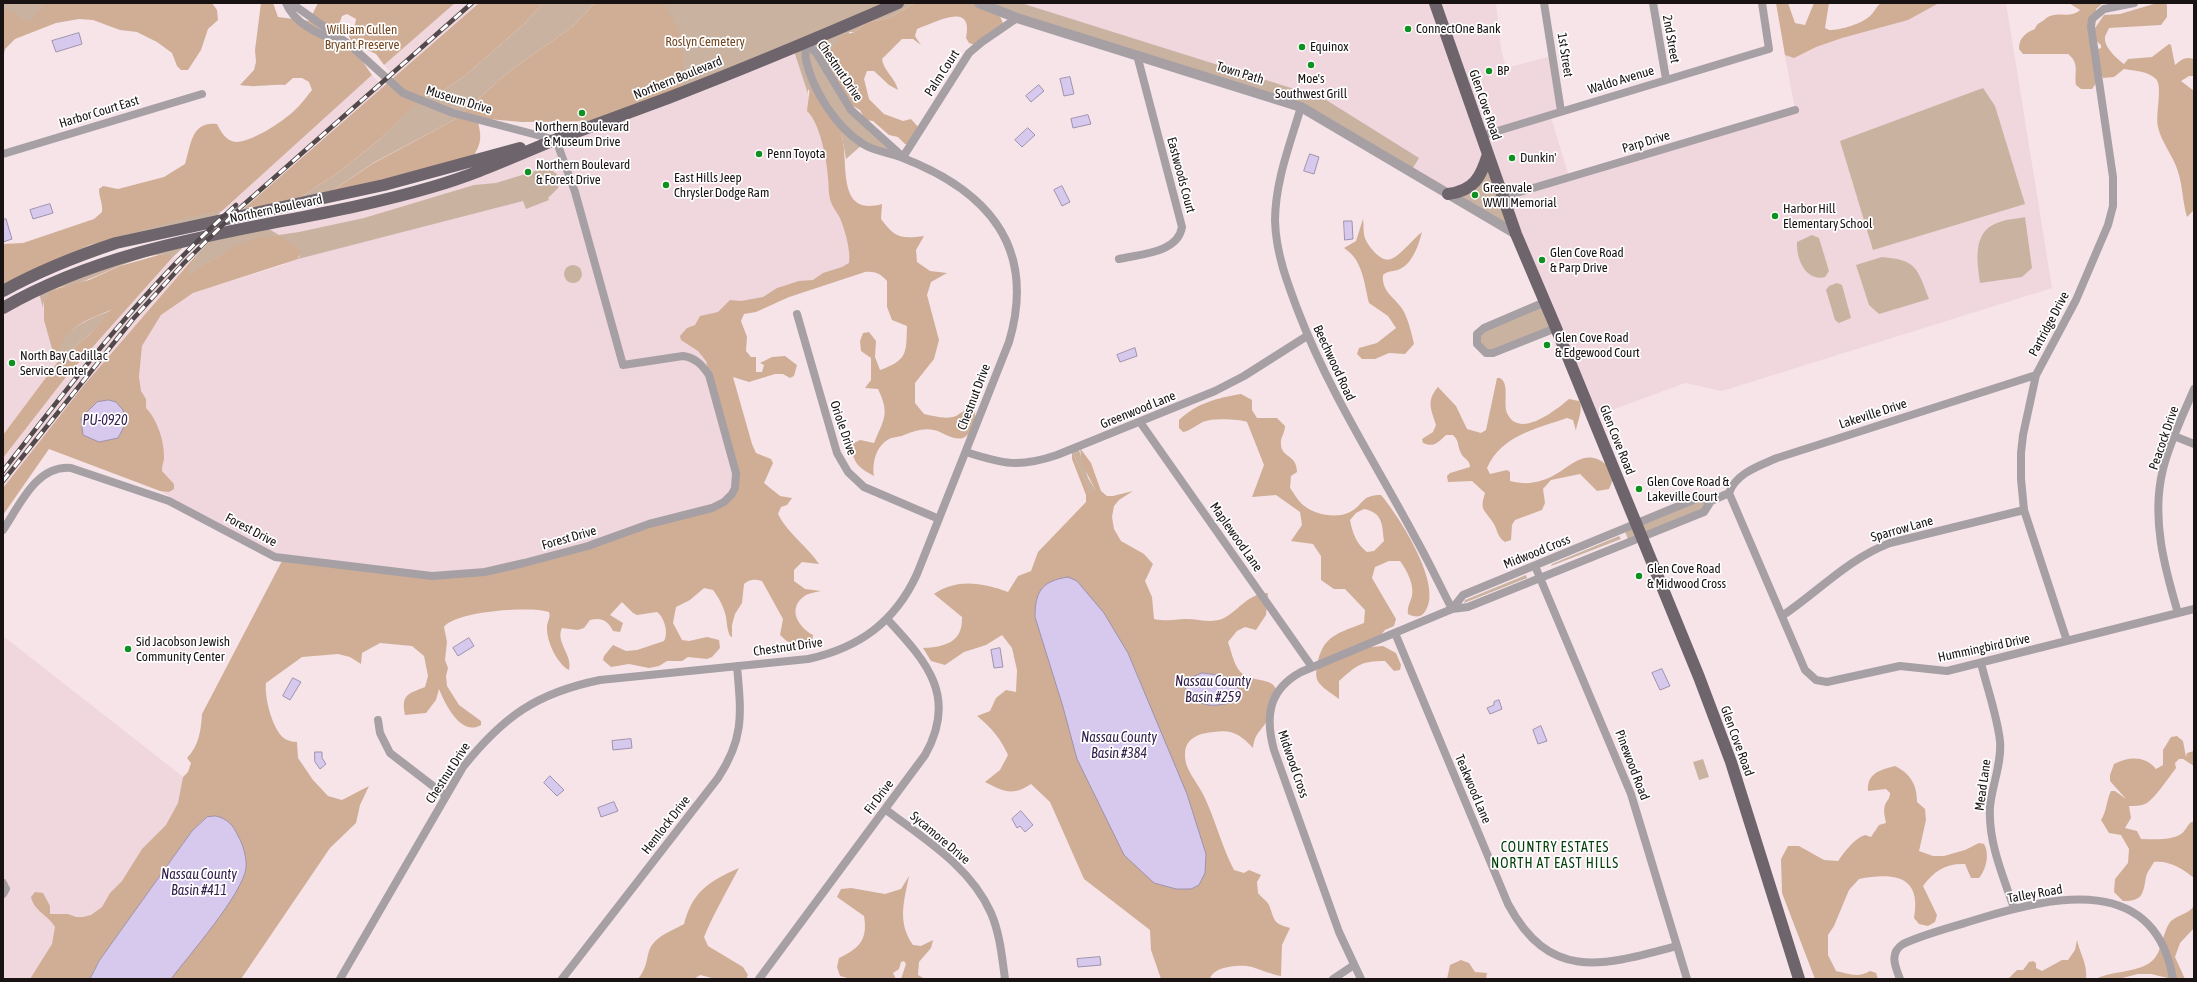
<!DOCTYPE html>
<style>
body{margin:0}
#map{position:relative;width:2197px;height:982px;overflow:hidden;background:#f6e4e9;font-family:"Asap Condensed",sans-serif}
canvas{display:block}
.frame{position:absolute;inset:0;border:4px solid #181213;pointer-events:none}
</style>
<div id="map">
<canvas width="2197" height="982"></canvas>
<div class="frame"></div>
</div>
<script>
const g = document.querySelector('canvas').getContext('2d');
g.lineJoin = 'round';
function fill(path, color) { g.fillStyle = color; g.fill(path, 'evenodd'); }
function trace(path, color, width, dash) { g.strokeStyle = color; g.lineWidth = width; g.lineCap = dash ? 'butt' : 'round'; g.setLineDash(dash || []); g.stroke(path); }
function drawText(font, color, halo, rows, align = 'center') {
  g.font = font + ' "Asap Condensed",sans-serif'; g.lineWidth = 3.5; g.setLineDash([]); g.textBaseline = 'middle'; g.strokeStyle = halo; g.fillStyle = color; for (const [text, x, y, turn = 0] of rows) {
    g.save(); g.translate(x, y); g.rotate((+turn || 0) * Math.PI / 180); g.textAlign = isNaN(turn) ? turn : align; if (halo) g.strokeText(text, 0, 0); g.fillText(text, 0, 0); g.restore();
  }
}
fill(new Path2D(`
 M455,3H479L394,77L384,65Z
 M979,3H1496L1501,49L1506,68L1552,56L1560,111L1550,114L1569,177L1795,109L1784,50L1925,3H2006L2052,288L1722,391L1685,383L1593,417L1556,328L1480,176L1448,194L1318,116Z
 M793,48L865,272L718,321L736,473L727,500L524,563L432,576L268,554L160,491L138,389L142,346L161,315L193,293L286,264L264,226L394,198Z
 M372,75L383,87L244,207L222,211Z
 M198,253L84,385L3,488V458L66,377L172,258Z
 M38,289L59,360L3,435V308Z
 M3,636L196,787L54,979H3Z`), '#f0d6dd');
fill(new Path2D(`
 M3,3H118L3,36Z
 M543,3H595L572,27L510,71L454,120L373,163L322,198L288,205L336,174L379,140L422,96L444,90L466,75L525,23Z
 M658,3H915L889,18L866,23L855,32H849L851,105L854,107L851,110L903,157L863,144L846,159L842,136L808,89V94L793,48L677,94Z
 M975,3H1021L1323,98L1419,158L1411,171L1318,116Z
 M1983,88L1995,106L2025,204L1873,250L1840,141Z
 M1485,165L1516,234L1457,193Z
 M548,167L560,177L558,188L548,198L549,200L526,209L523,201L298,259L300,256L279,235C238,241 221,256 186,276L198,253L215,236L264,226L279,235L299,232L364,218L474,185L496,183Z
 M222,211L209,223L49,265C101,235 163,220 222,211Z
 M2025,217L2032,268L2022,277L1980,283C1977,262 1972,232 1997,223C2006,219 2016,219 2025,217Z
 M1812,235L1819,238L1829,271L1825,277C1806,282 1796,259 1797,242Z
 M189,242L172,258C157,244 94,279 76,284C71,286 63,286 58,288C53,291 49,297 44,300L43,308L38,289Z
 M1882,257C1917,260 1917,268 1929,299L1879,314L1869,305L1856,265Z
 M564 274a9 9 0 1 1 18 0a9 9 0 1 1-18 0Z
 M1837,283L1842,285L1851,318L1839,323L1835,320L1826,290L1829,286Z
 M1545,302L1556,328L1493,353L1483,351L1477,334Z
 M112,310L89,335L59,360C59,354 58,347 61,341C72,325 95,317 112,310Z
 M1079,450L1088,478L1095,489L1091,494L1072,451Z
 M1698,498L1711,501L1704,512L1629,542L1624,529Z
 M1619,536L1621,539L1551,566L1552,564Z
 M1526,575L1527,578L1464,603L1465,600Z
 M1703,759L1709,777L1699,780L1693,762Z`), '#cab2a1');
fill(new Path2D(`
 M45,3H212L217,10L218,20L208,29L201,50L188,70H181L177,66L172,53L157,42L137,32L120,30L93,20L79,19L56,23L15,39L5,49L3,60V9L15,12L22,20H32Z
 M261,3H273L278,17L309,21L318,3H455L384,65L376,54L352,43L349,36L354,30L356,19L347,14L342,16L339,25L335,28V31L356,52L372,75L222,211L185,218L89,245L3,289V244L23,243L94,219L102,212C103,203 99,198 99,189L103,186L118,189L164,177L185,164C191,145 191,121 217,124C221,132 226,141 236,142C253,142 287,119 298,107C303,102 307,96 312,90L309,82L302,78H293L285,85C269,84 256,88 240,85L254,70L256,62L255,50Z
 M479,3H543L525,23L466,75L444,90L422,97L379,140L336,174L288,205L234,217Z
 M595,3H664L682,37L684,77L680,88L602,121L522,122L477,118C482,138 482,142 472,159L322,198L372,164L454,120L510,71L572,27Z
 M915,3H975L1000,16L1004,26L975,45L969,43L966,38C974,0 935,23 917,29L915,36L921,45L913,39H902L882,59C884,72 895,77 898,90L889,85L874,71H867L864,79L869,99L884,114L903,121L911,119L919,128L912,145L905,144L898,137L889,135L873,121L865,120L860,110L851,105L828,68L827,59L830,50L844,35L855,32L866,23L889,18Z
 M1776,3H1788L1795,23L1805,25L1814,3H1829L1825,28L1829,30C1841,30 1862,24 1871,15C1875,11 1876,7 1881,3H1939L1908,20L1842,38L1816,47L1794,58L1785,55Z
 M2069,3H2103L2096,9C2100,27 2076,31 2098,49L2101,48V45L2094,39L2093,31L2104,15L2120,14L2157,3H2165L2167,5V17L2161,25L2109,28C2108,31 2105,35 2105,38C2104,47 2117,59 2124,64L2128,59L2152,57L2169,44L2171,45L2175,65C2181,60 2185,56 2194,59V76H2189L2181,81L2194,91V210L2187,217C2182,200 2183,183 2176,166C2171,153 2161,141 2158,127C2155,115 2163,87 2156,79C2147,71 2136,71 2124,69L2114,77L2103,78L2100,70L2097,82L2092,89H2081L2076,85C2074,73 2080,63 2068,54H2023L2019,49C2019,38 2025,33 2035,29C2037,23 2039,24 2044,20C2056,9 2069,20 2080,10Z
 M810,87H812C823,103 838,118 842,137C849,163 836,217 882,204L881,219C895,238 901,239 924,236L916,250L917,262L930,271L947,273L931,282L927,295L939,340L934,359L915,383V403L924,414C934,416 946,420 956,416C961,413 964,410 970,409L975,412C976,421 973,434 963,438C953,441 943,432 934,430C923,428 914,431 904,435C900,437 893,437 889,439C876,446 872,463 874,476C859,468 852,463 852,444L860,440L874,443C884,419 890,414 878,389L865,388L871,380V358L861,351L860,341L863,333L869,332L876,341L875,357L880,370C908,360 906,353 907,326L892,320L887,307V281C881,274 875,271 865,272L789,297L756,312L744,314L741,321L747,337L746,351L751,357H756V372H762L764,365L760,363L772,357L785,356L797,365L794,376L790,378L783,374H775L749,382L733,377L752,444L756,453L771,459L773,463L764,483L780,496L792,498L787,505L781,507L778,514C788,534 807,546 819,564L802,562L794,570V581L805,589L821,591C816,592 810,593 806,595C786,608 798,627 813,635L812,644C802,653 789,644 780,635L783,619L762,581C754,579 750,579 744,584L742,603L735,614L732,625V637L730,636C727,629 727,624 726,617C724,607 719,598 713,590L704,588L690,600L676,607L673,623L682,640L689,641L707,637L719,640L720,648L712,657L707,659L688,657L682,661H667L659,666L649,668L629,664L611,667L603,660L604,656L613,645L626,651L637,650L664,641C669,633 664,617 657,612L637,615L633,613L622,602L610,615L623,623L620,632L613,631C608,621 602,617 590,620L584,628L578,630L562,628C555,642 573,655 569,670C557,664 546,640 547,627C547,621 551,618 549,612C531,606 456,611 444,627L447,642L445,660L448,668L446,676L447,686L459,705L481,721V725C461,737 445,704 439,689L436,700L426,713L405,715C401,694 408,694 425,687L428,676L424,656L412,646L380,643L362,653L361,664L350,657L338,654L302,657L266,683C264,697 273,734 287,740C290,741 294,742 297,742L298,758L313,780L328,796L342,800L369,786L360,805L356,823L330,848L241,979H171C188,956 243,893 246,867C247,853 240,839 233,827L207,817L192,831L99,961L90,979H30L52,944L55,927C48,915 34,911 31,897L35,892L43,893L50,906V914H68L76,917H83L91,915L102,907L110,893L122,881L142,849L166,825L178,803L183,777L188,772L191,763L187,758C199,746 201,730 202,714L283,559L432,576L524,563L727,500L736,473L706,361L698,351L681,340L680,336L687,328L695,325L700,316L718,312L730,300L741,301L763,297L777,288L799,281L813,280L823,273L842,267L849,263C851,251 845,230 840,218C837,212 832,207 830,199C828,192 829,185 828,178C827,160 820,123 807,111Z
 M1363,219C1364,225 1363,233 1365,238C1368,246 1381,263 1391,259C1400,256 1413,239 1422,232C1419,244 1413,263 1400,269C1394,272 1388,270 1383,275C1381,294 1399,299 1405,314C1409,323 1412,335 1414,344L1405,354L1389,353L1375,359H1362L1357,354L1359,348L1377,343L1396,328L1388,316L1369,303C1364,283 1363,260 1344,248L1356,241Z
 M279,235L296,247L300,252L298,259L193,293L161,315L142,346L139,377L141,391L146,399V408C157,419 165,442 164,459C163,463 162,467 162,471L174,484V489L169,492L160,491L49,449L3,515V488L84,385L198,253L187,275L234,247L256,238Z
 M159,255H170L172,258L66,377L3,458V435L59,360L54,356L44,320V300L50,293L59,288L89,280L120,266ZM111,310L89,335L59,360C58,329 87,320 111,310Z
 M1497,378H1500C1510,384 1503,403 1507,413C1519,440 1556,410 1569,399L1579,401C1584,409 1577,422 1576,431L1573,420L1567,418C1536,429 1502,435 1487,468L1490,474L1507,470L1510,472V481C1523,484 1531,484 1543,480C1568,473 1582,443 1608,466C1616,473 1613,481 1609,489L1597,491L1580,474L1551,480L1543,489L1545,503L1542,510L1515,520L1512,525L1511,540L1505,542C1496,536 1498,529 1492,521C1483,508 1480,510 1485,493L1472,481L1448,482L1447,476L1450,473L1470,467C1470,459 1463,459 1461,453C1457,446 1460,442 1453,435H1446C1438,442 1435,448 1423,443L1422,439L1433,432L1436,425C1431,409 1426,401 1438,387L1456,406L1467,429L1481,433L1486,430Z
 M1241,394L1252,400V410L1257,418H1277L1285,426C1285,433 1280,438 1281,444C1281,458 1297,454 1297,472L1291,476L1290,488C1294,493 1298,501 1303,505C1315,515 1337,519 1350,512C1364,505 1360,495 1381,495C1398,515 1446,588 1424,613C1420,618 1413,617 1408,614C1407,607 1410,603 1412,596C1414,583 1407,571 1400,561H1389L1375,567L1372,578L1396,619L1394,626L1385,630L1371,647L1383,646L1396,653L1401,665L1400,670L1394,671L1385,661C1361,661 1357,665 1339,681V699C1333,694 1325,690 1320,684C1315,679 1316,672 1317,666C1322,635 1339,633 1364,623L1365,610L1345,589H1334L1321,580V556L1313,544L1291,541L1302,525L1300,512L1276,495L1252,497L1264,465L1247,422C1238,419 1212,418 1203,422C1196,425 1190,431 1183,432L1179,428V420C1197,403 1217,398 1241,394ZM1364,509C1383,513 1382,524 1384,541L1374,551L1367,552C1357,545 1352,532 1350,520L1356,513Z
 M1080,448L1091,463L1101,491L1107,496H1113L1133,491L1119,500L1114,506L1112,517L1114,529L1121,541L1144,554L1153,564L1145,581L1152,597L1154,619C1169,622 1173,619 1187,619C1199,619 1212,624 1224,618C1239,610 1249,593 1268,593L1266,615L1256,630L1245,627L1237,631L1228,642C1232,653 1234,668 1244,675C1253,682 1280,677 1276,696C1274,703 1272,713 1268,719C1261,732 1255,732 1253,748C1241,735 1232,729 1214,732C1201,733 1186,737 1185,753C1184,769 1196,780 1203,794C1215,818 1221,845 1234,870L1244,873L1249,870L1261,875L1257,882L1258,893C1261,897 1267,901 1269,905C1275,920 1272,923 1290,928L1282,945L1281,976C1270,974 1262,970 1252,967C1241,964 1213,966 1210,979H1161L1151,950L1150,930L1084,879L1050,802L1031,784C1013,796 1004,792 985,782L1000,770L1008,755C1001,739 991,727 977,716L990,711L996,698L1006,690L1016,692L1017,670L1012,648L1002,635L986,645L964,652L945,665L931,661L923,648C944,647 963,643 962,617L934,594C958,578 983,583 1008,592L1018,576L1031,571L1038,552L1086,502V495L1072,459V451L1091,493L1095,489L1082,464Z
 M2177,736L2183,741L2186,757L2187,753L2194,751V766L2183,759H2179L2175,763L2176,768C2170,776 2153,801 2145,804C2140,806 2134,806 2129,806L2131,818L2125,828L2137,831L2141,839C2154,839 2170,841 2181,834C2187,830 2187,823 2194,821V878C2183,869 2169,860 2154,862C2152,866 2147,872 2146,877C2143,894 2143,901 2123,901L2114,892L2115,879L2128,863L2129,849L2121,835L2109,833L2101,820C2107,811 2106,801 2111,791H2115L2126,799L2110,781V775L2114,764C2129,756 2146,756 2156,769L2163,765V750L2171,737Z
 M1895,766C1911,774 1917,785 1917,802L1925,809L1926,820L1919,851L1933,856H1944L1965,850L1979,843L1984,844C1990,854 1986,870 1979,878H1971L1965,864C1946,863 1934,871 1923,886L1937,915L1935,922L1928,926L1919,924L1914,918C1922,874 1892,873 1859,879L1849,890L1834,926L1828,935V955L1836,971C1848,974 1859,978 1870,971L1876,973L1878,979H1815L1782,893L1781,859L1788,846H1799L1824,860L1838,861C1845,851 1854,839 1865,835L1871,837L1879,825L1886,823C1885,817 1883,811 1885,805C1887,800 1890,799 1890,793L1886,789L1868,791C1867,773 1880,770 1895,766Z
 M739,868C727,891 714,913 704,937L708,946L743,967L748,975L746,979H716L700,975L694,979H638C649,966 646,953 652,945C659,935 673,930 684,924C693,891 708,882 739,868Z
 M909,876C904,902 897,922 913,945L921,946L933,940L931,948L919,962L918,975L925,979H901L906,964L904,961L901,962L899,969L893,973L896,979H851L840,976L837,967L839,958C860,948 868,939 864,916L837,897L841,889L851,888L885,894L901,889Z
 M2194,906V928L2180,943L2175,957L2185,979H2172L2151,974H2138L2118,979H2095C2112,971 2132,973 2148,964C2163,956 2161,933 2171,921C2178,915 2188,914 2194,906Z
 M2077,940C2080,954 2088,965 2086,979H2008L2017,970H2023L2029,962L2033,961L2036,963V968L2042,971L2062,960H2068L2075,950Z
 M1461,960L1469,963L1475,972L1487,973L1486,979H1447L1450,965Z`), '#d0ae96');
const water = new Path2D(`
 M79,33L82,44L56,52L52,41Z
 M1070,77L1074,94L1064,96L1060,79Z
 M1039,85L1044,91L1031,102L1026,96Z
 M1088,115L1091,124L1073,128L1071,119Z
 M1028,128L1035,135L1022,147L1015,140Z
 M1310,154L1319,157L1314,174L1304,171Z
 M1062,186L1070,202L1062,206L1054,190Z
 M50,204L53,213L33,219L30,210Z
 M6,219L12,239L3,242V220Z
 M1344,221H1352L1353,239L1345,240Z
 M1135,348L1137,356L1120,362L1117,355Z
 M109,400L116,402L123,410L126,423L118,438L99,442L83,435L81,418L97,402Z
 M1068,577L1077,581L1104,613L1128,653L1187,794L1206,854L1205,873L1199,885L1191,889H1176L1154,883L1124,855L1077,759L1063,707L1035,617C1035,591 1042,581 1068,577Z
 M469,638L474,646L458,656L453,648Z
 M1000,648L1003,667L994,668L991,650Z
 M1662,669L1670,686L1660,690L1652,673Z
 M1202,673C1221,675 1229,676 1241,692L1235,702C1210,707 1202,709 1185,688L1188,679Z
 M293,678L301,682L290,700L283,696Z
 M1499,700L1502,709L1490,714L1487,708L1494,705V702Z
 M1541,726L1547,741L1538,744L1533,730Z
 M631,739L632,748L613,750L612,741Z
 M315,752H322V758L326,764L320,769L315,762Z
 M550,776L564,790L557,796L544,783Z
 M614,802L618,811L601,817L598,808Z
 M1021,811L1033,825L1025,832L1020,826L1017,828L1012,819Z
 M216,816C228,819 233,825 238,836C243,844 247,858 246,868C242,895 189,955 171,979H90L99,961L192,831L207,817Z
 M1100,957L1101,965L1078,967L1077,959Z`);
fill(water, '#d7c9ed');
trace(water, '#9e92ac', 1);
trace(new Path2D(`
 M286,3C295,25 324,37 345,43
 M1544,3L1561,111
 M1653,3L1666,79
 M1301,107C1290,144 1275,182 1275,221C1276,253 1287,282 1298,311C1329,392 1376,464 1416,539C1429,562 1440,586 1452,609L1301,672C1268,690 1265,717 1274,750L1339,932L1361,979
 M1481,136L1769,49L1762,3
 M3,154L202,94
 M903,157L969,53L982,42L1017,18
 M1503,197L1795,110
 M1119,259C1140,254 1178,253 1182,227L1137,55
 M1545,302L1484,328L1477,334V344L1486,353H1493L1556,328
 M797,314L837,453L848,472L864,487L939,519
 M1140,422L1312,667
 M2174,436L2194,444
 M966,452C1003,464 1019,468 1057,455L1215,391L1244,376L1307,336
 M1729,493L1805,670L1816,680L1827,682L1900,666L1947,671L2194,609
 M1729,493C1736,473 1759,466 1777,458L2036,375
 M1698,498L1711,501L1704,512L1468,607L1452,609L1463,595Z
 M1711,501L1729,493
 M3,530C20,505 36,465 71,468L169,501L275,557L432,576L485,572L524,563L588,546L649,524L712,508L724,502L732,494L735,488L736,473L709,375C702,365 696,358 683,356L623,365L575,192L556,140L453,113L403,93L350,45L291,3
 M1535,566L1631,794L1687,979
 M2178,613C2164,566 2151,517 2163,469C2170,441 2183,415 2194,389
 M1782,616C1819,591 1848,559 1890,543L2024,510
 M1395,633L1508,904C1550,982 1602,966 1677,946
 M2067,641L2024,510L2021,479V453L2023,435L2036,375L2076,300L2108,225L2113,206V177L2091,27L2092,19L2104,9L2134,3
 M1981,663C1987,688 1997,715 2000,741C2002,763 1992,785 1990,807C1988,842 2003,876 2014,908
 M378,720L380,733L390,753L446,796
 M885,809C924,839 970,866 991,913C1000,934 1002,957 1005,979
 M3,883L6,889L3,894
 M340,979L463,767C503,717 536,693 600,680L808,659C859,648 895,622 917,574L1009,342C1037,247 988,191 903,158C890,152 875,152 863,144C836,127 813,91 806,60C805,55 806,48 806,42L817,54L851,110L903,157
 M562,979L718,778C745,737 741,713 737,666
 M759,979L925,755C958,697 927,662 888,620
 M1333,979L1354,965
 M1900,979C1895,966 1889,953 1903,944C1927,933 1953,927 1978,919C2054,896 2155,873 2173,979`), '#a6a0a5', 8);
trace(new Path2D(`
 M979,3L1017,18L1301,107L1516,234`), '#a6a0a5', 10);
trace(new Path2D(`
 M1435,3L1516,234L1556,328L1699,677L1731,762L1799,979
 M1448,194C1474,191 1481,177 1488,154
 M3,291C39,271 77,256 116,243L384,185L520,148
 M3,308C134,232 290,229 432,187C475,175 515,156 557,139C594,125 631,112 668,98C746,68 822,36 898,3`), '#6e646c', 12);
const rail = new Path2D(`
 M3,471C75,378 148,283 236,205
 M3,481L133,319L184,263L241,207L472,3`);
trace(rail, '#52494b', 4.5);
trace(rail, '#fff', 3, [9]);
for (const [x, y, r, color] of [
 [1408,29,4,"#0e9121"],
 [1302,47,4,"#0e9121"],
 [1311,65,4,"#0e9121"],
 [1489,71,4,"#0e9121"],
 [582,113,4,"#0e9121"],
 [759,154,4,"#0e9121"],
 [1512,158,4,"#0e9121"],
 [528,172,4,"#0e9121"],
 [666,185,4,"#0e9121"],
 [1475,195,4,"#0e9121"],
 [1775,216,4,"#0e9121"],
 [1542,260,4,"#0e9121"],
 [1547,345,4,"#0e9121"],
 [12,363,4,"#0e9121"],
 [1639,489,4,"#0e9121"],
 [1639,576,4,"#0e9121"],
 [128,649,4,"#0e9121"]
]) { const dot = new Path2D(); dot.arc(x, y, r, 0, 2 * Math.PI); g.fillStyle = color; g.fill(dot); trace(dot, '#fff', 1.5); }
drawText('13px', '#181213', '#fff', [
 ["ConnectOne Bank",1416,29],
 ["Equinox",1310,47],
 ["BP",1497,71],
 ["Moe's",1311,79,"center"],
 ["Southwest Grill",1311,94,"center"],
 ["Northern Boulevard",582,127,"center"],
 ["& Museum Drive",582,142,"center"],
 ["Penn Toyota",767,154],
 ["Dunkin'",1520,158],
 ["Northern Boulevard",536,165],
 ["& Forest Drive",536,180],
 ["East Hills Jeep",674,178],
 ["Chrysler Dodge Ram",674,193],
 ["Greenvale",1483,188],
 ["WWII Memorial",1483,203],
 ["Harbor Hill",1783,209],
 ["Elementary School",1783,224],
 ["Glen Cove Road",1550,253],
 ["& Parp Drive",1550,268],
 ["Glen Cove Road",1555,338],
 ["& Edgewood Court",1555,353],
 ["North Bay Cadillac",20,356],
 ["Service Center",20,371],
 ["Glen Cove Road &",1647,482],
 ["Lakeville Court",1647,497],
 ["Glen Cove Road",1647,569],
 ["& Midwood Cross",1647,584],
 ["Sid Jacobson Jewish",136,642],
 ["Community Center",136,657]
], 'left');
drawText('13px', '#744621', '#fff', [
 ["William Cullen",362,30],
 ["Bryant Preserve",362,45],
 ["Roslyn Cemetery",705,42]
]);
drawText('13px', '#181213', '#fff', [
 ["2nd Street",1671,39,80],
 ["1st Street",1565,55,81],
 ["Chestnut Drive",840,71,56],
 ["Palm Court",942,73,-57],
 ["Town Path",1240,73,17],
 ["Northern Boulevard",678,78,-22],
 ["Waldo Avenue",1621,80,-17],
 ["Museum Drive",459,100,17],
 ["Glen Cove Road",1485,105,71],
 ["Harbor Court East",99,112,-17],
 ["Parp Drive",1646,142,-17],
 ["Eastwoods Court",1181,175,75],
 ["Northern Boulevard",276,209,-12],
 ["Partridge Drive",2049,324,-62],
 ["Beechwood Road",1334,363,65],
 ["Chestnut Drive",974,397,-69],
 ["Greenwood Lane",1138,410,-22],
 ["Lakeville Drive",1873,414,-18],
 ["Oriole Drive",843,428,71],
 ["Peacock Drive",2164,438,-71],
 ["Glen Cove Road",1617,440,68],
 ["Sparrow Lane",1902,529,-16],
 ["Forest Drive",251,530,28],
 ["Maplewood Lane",1236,537,55],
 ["Forest Drive",569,538,-16],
 ["Midwood Cross",1537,552,-22],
 ["Chestnut Drive",788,647,-8],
 ["Hummingbird Drive",1984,648,-12],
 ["Glen Cove Road",1737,741,70],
 ["Midwood Cross",1293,764,71],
 ["Pinewood Road",1632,765,69],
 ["Chestnut Drive",448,773,-57],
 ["Mead Lane",1983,785,-82],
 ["Teakwood Lane",1473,789,67],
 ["Fir Drive",879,797,-53],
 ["Hemlock Drive",666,825,-52],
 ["Sycamore Drive",940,838,40],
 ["Talley Road",2035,894,-10]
]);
drawText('italic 14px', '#34204d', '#fff', [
 ["PU-0920",105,421],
 ["Nassau County",1213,682],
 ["Basin #259",1213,698],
 ["Nassau County",1119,738],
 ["Basin #384",1119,754],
 ["Nassau County",199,875],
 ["Basin #411",199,891]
]);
g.letterSpacing = '1px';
drawText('14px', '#06410c', '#fff', [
 ["COUNTRY ESTATES",1555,848],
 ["NORTH AT EAST HILLS",1555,864]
]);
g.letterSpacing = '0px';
</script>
